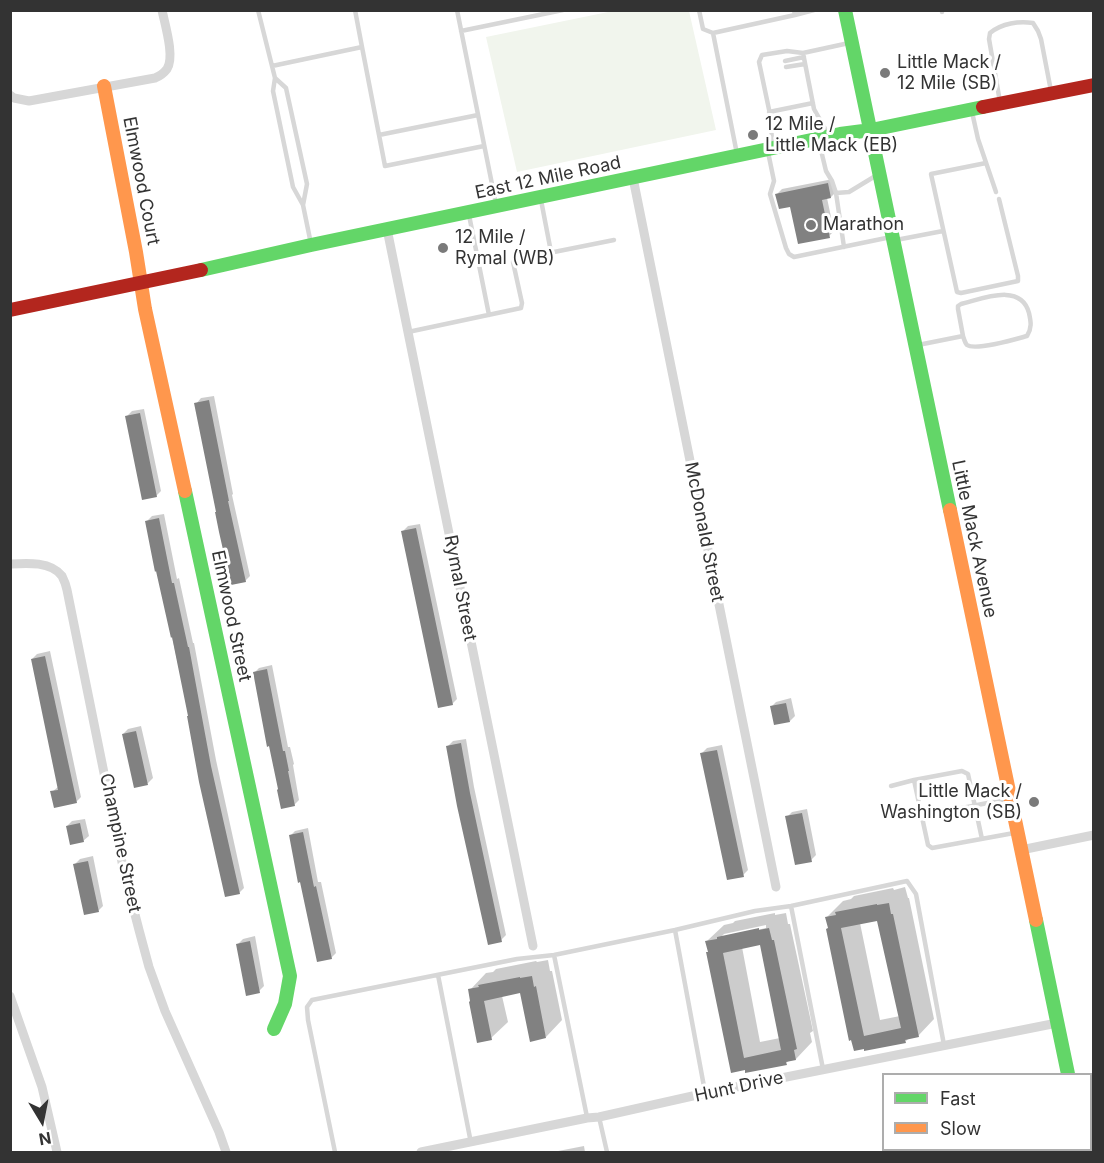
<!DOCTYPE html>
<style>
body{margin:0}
#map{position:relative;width:1104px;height:1163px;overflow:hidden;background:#fff;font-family:Inter,sans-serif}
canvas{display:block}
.frame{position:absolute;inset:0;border:12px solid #333;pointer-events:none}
.legend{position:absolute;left:882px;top:1073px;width:210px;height:78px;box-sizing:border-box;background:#fff;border:2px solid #adadad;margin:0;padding:8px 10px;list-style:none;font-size:18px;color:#333}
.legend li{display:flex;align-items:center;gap:12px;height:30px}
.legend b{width:30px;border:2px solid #adadad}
.north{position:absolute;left:12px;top:1091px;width:60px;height:60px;-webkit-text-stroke:4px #fff;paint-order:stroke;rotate:170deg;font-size:16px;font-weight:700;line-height:24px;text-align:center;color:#333}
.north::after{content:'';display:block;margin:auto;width:21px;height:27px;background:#333;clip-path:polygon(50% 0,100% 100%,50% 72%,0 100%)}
</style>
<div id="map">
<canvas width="1104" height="1163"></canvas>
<div class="frame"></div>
<ul class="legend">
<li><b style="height:8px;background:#63d668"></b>Fast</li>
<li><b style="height:8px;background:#ff974d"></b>Slow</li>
</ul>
<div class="north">N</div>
</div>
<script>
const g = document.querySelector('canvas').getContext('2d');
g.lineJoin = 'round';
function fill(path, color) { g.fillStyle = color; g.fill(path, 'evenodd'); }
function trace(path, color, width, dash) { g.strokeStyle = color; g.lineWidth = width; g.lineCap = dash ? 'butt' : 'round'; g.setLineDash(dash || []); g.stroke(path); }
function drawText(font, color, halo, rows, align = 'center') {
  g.font = font + ' Inter,sans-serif'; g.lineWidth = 6; g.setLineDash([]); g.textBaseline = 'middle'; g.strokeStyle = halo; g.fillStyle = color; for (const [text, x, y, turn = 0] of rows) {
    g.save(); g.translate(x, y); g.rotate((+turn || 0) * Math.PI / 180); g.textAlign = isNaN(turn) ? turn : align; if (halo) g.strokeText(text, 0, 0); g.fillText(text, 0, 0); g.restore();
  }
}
fill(new Path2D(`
 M613,11H689L716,130L517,172L486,37Z`), '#f1f5ed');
fill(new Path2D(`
 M833,179L836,192L831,197L827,198L834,231L829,236L777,194L782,189Z
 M214,396L233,494L232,495L250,576L245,581L196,404L201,398Z
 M144,409L161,491L156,496L127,416L132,411Z
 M164,514L177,579L179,578L193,643H194L216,760L244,888L239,893L189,715L147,521L152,516Z
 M420,524L457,699L452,704L403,531L408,526Z
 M50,651L81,797L76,802L52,792L59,786L32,659L37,654Z
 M272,665L288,747H290L294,764L293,765L299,800L294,805L270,745L254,673L259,668Z
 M791,698L795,716L790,721L771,707L776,702Z
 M141,726L153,778L148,783L135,786L123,734L128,729Z
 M466,739L474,787L506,935L501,940L448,746L453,741Z
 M722,745L748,870L743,875L702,753L707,748Z
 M807,809L816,855L811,860L787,817L792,812Z
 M85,819L89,836L83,841L67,826L72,821Z
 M308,828L318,882H321L336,953L331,958L290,836L295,831Z
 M93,856L103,906L98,911L75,864L80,859Z
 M905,887L908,898H909L934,1019L918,1036L910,1037L905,1042L866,1050L827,917L843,901L851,899L854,896L893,888L894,890ZM878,919L900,1016L880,1020L860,923Z
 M775,913V915L786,913L788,924H790L813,1031L810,1033L812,1042L796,1059L790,1060L786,1063L746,1072L707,941L724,925L733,923L735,921ZM766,925V928L720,938L724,934ZM761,943L780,1038L760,1042L742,947Z
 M255,936L264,986L259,991L238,944L243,939Z
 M548,960L550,971H552L562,1020L546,1037L521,992L502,996L508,1022L491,1038L470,990L486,973L493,972L496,969L536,961L537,962Z
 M584,1146L585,1152H553Z`), '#0003');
fill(new Path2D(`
 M828,183L831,198L822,200L830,238L798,244L790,207L779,209L775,194Z
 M209,400L229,501H228L246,582L231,585L219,532L215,512H216L194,403Z
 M140,413L157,497L142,500L125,416Z
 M159,518L172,583H174L188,647H189L211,766L240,894L225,897L199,782L187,716H188L172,637L171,638L156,571L155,572L145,521Z
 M416,528L453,705L438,708L401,531Z
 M45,656L77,803L54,808L50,791L58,790L31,659Z
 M267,669L283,751H285L289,771H288L295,806L281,809L277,790L278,789L269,746L267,747L253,672Z
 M786,703L790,722L774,725L770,706Z
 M136,731L148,785L134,788L122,734Z
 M461,743L470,793L502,942L488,945L457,806L446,746Z
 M717,750L744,877L727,880L700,753Z
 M802,813L812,862L795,865L785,816Z
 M80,823L84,842L70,845L66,826Z
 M303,832L314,887L316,886L332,959L317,962L300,882L298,883L289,835Z
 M88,861L99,912L84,915L73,864Z
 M889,903L891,914H893L919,1037L905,1040L906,1043L864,1051V1049L854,1051L851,1040L849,1041L826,929L828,928L825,917L836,915L835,912L877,904V905ZM877,921L901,1028L864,1036L841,928Z
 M759,928V930L769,928L772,940H774L797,1049L794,1050L796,1060L786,1062L787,1065L745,1073V1070L731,1073L706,952H708L705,941L717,939V937ZM760,945L781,1050L744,1058L723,953Z
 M250,941L260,993L246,996L236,944Z
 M532,976L534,987L536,986L546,1038L530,1042L520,993L484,1001L492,1040L477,1043L469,1002L470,1001L468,989L479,987L478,985L520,977V978Z`), '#818181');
trace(new Path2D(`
 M258,10L275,78L273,91L293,187L303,205L311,244
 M355,10L362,47
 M457,10L496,204
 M699,10L703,29L713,33
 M794,10L795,15L814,10
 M942,10V12
 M461,31L563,10
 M803,53L814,109L828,134
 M785,61L804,57
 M272,66L362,47L385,166L484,146
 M786,67L805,64
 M275,78L286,88L307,184L303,205
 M1000,102L989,39L990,33C1002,23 1019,21 1033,23L1038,31L1041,39L1051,91
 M769,112L813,103
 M972,112L978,139L996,192
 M379,135L478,115
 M819,142L826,171L832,181L836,193L844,247
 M772,146L771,119L759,62L762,55L787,51L803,53L849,43
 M768,152L774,181L770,194L786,248L789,254L794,257L891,237
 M737,154L713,33L795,15
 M986,163L931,174L957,292L961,293L1018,281V276L999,199
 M836,193L849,192L877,175
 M541,200L551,252
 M469,215L489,315
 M896,240L943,231
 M408,332L521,308L522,303L513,262L519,259L614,240
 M918,345L963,336C964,339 965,343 967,345C976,351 1016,339 1027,336C1032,328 1031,322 1029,313C1021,282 982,299 961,304L958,306V309L963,336
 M891,786L914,780
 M921,816L1008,799
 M982,839L968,774L962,771L914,780L928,845L932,848L1014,833
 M791,906L823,1069
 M675,930L705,1092
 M554,955L587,1117
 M438,975L471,1143
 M599,1117L607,1152
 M335,1152L308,1020L307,1007L312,1000L517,959L554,955L675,930L755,911L791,906L907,881L916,894L944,1045`), '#d7d7d7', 4.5);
trace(new Path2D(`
 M10,95L14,98L29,101L155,78C160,76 164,73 167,69C175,57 165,25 162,10
 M633,178L776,887
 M387,229L533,946
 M10,564C26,563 51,561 62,576C64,580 66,585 67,590L124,872L139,930L149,967L165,1011L219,1132L226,1152
 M1021,850L1094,835
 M10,996L42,1087L57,1152
 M1090,1147H1094
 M421,1152L587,1118L599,1117L706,1093L1057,1023
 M975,1152L990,1150`), '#d7d7d7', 9);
trace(new Path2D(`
 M845,10L950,510
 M201,270L311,245L840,134L871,130L983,107
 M185,491L290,976L285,1004L274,1029
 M1036,920L1068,1074`), '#63d668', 14);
trace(new Path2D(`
 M104,86L136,252L145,309L185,491
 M950,510L1036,920
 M1083,1150L1084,1152`), '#ff974d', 14);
trace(new Path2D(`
 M983,107L1094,85
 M10,310L201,270`), '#b3261e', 14);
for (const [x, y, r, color] of [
 [885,73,6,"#7a7a7a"],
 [753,135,6,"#7a7a7a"],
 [811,225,6,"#7a7a7a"],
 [443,248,6,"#7a7a7a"],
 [1034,802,6,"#7a7a7a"]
]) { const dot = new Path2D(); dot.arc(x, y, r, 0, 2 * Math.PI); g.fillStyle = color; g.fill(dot); trace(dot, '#fff', 2); }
drawText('18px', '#333', '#fff', [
 ["Little Mack /",897,63],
 ["12 Mile (SB)",897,84],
 ["12 Mile /",765,125],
 ["Little Mack (EB)",765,146],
 ["Marathon",823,225],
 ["12 Mile /",455,238],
 ["Rymal (WB)",455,259],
 ["Little Mack /",1022,792,"right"],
 ["Washington (SB)",1022,813,"right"]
], 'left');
drawText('18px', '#333', '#fff', [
 ["East 12 Mile Road",548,178,-12],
 ["Elmwood Court",141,181,79],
 ["McDonald Street",704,532,79],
 ["Little Mack Avenue",974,539,78],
 ["Rymal Street",460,588,79],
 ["Elmwood Street",231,616,78],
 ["Champine Street",120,843,78],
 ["Hunt Drive",739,1087,-12]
]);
</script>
